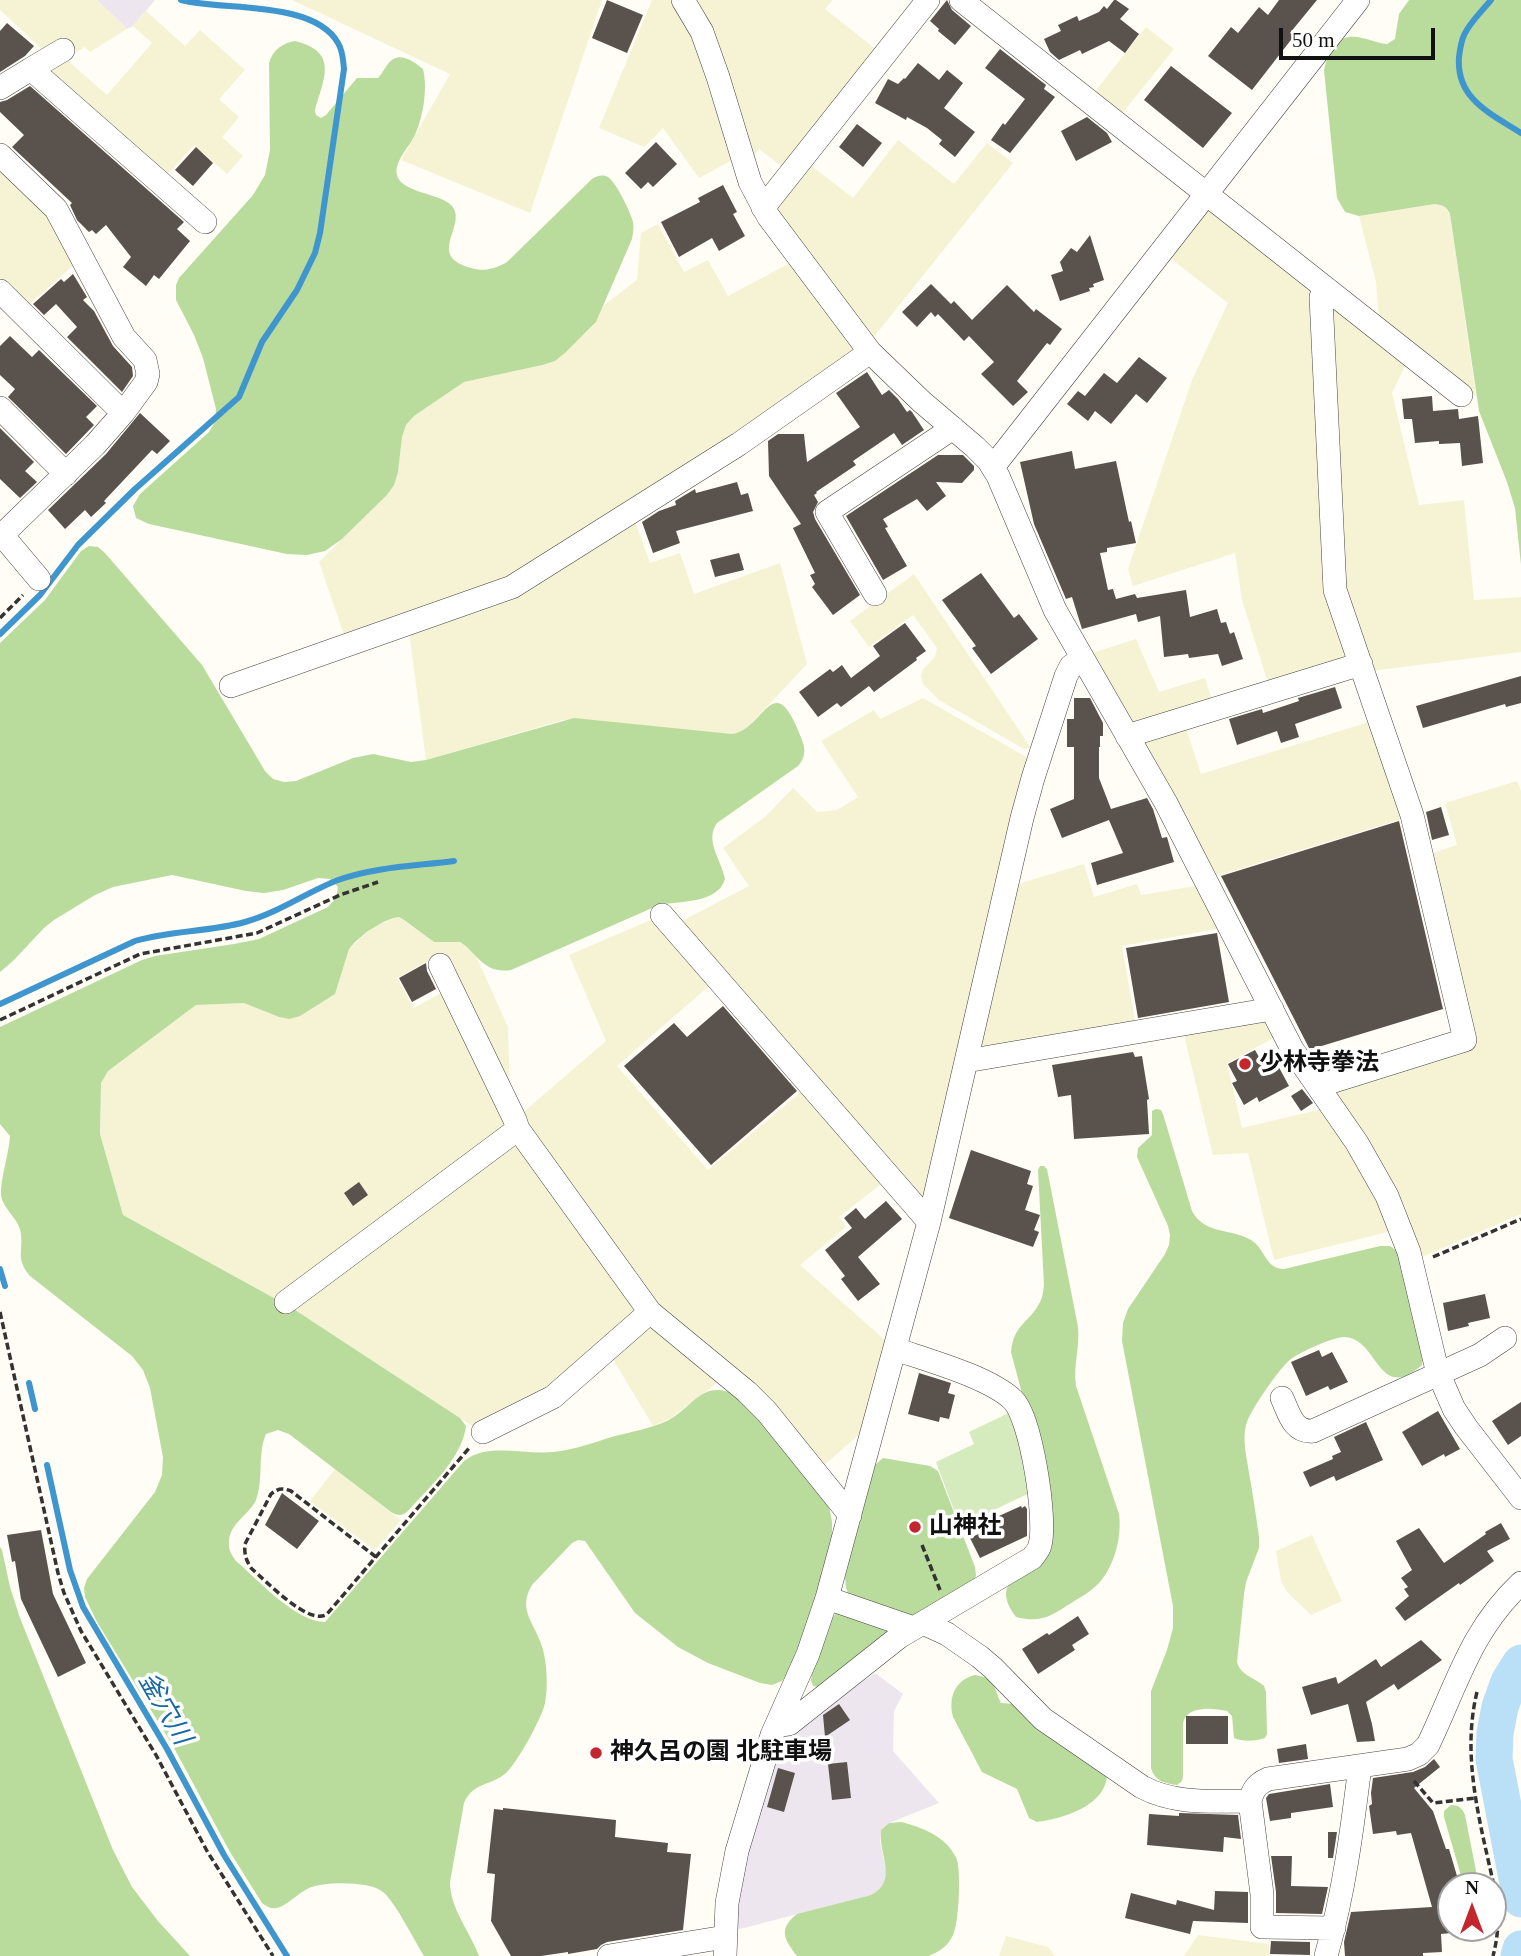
<!DOCTYPE html>
<meta charset="utf-8">
<style>
body{margin:0}
#map{position:relative;width:1521px;height:1956px;overflow:hidden;background:#fffdf5;font-family:"Times New Roman",serif}
canvas{display:block}
.north{position:absolute;left:1437px;top:1872px;width:70px;height:70px;box-sizing:border-box;background:#fff;border:2px solid #a0a0a0;border-radius:50%;rotate:0deg;font-size:19px;font-weight:700;line-height:28px;text-align:center;color:#111}
.north::after{content:'';display:block;margin:auto;width:24px;height:32px;background:#c4262e;clip-path:polygon(50% 0,100% 100%,50% 72%,0 100%)}
.scale{position:absolute;left:1279px;top:28px;width:156px;height:32px;box-sizing:border-box;border:4px solid #111;border-top:0;padding-left:9px;font-size:21px;line-height:24px;white-space:nowrap;color:#111;-webkit-text-stroke:5px #fff;paint-order:stroke}
</style>
<div id="map">
<canvas width="1521" height="1956"></canvas>
<div class="north">N</div>
<div class="scale">50 m</div>
</div>
<script>
const g = document.querySelector('canvas').getContext('2d');
g.lineJoin = 'round';
function fill(path, color) { g.fillStyle = color; g.fill(path, 'evenodd'); }
function trace(path, color, width, dash) { g.strokeStyle = color; g.lineWidth = width; g.lineCap = dash ? 'butt' : 'round'; g.setLineDash(dash || []); g.stroke(path); }
function drawText(font, color, halo, rows, align = 'center') {
  g.font = font + ' "Times New Roman","Noto Sans JP",serif'; g.lineWidth = 7; g.setLineDash([]); g.textBaseline = 'middle'; g.strokeStyle = halo; g.fillStyle = color; for (const [text, x, y, turn = 0] of rows) {
    g.save(); g.translate(x, y); g.rotate((+turn || 0) * Math.PI / 180); g.textAlign = isNaN(turn) ? turn : align; if (halo) g.strokeText(text, 0, 0); g.fillText(text, 0, 0); g.restore();
  }
}
fill(new Path2D(`
 M97,0H155L133,26L127,29Z
 M875,1673L903,1694L894,1711L893,1751L939,1803L889,1823L881,1830L880,1841L886,1871L885,1881L880,1890L871,1895L736,1930L738,1904L747,1854L784,1735Z`), '#eee6ef');
fill(new Path2D(`
 M0,0H97L127,29L90,52L85,47L73,54L59,41L44,51L0,10Z
 M292,0H602L530,213L401,160L450,74Z
 M652,0H670L692,37L732,160L699,178L663,128L644,147L599,128Z
 M696,0H833L825,9L878,51L785,169L759,149L754,156L721,51L712,28Z
 M146,11L185,46L200,30L245,70L219,99L239,117L222,137L243,156L227,174L194,145L166,176L50,74L51,68L66,59L107,95L152,43L133,26Z
 M1146,27L1174,49L1120,116L1093,94Z
 M898,140L954,184L987,143L1013,163L873,338L776,210L809,164L853,198Z
 M0,164L51,213L77,262L25,308L0,283Z
 M1436,204L1443,205L1450,214L1476,397L1379,321L1376,282L1359,216Z
 M1208,209L1313,292L1347,658L1268,683L1242,600L1235,553L1133,586L1128,569L1192,380L1228,303L1170,258Z
 M658,224L684,272L708,260L728,296L790,263L856,352L735,438L508,580L345,638L319,562L387,495L398,472L402,437L406,425L414,416L464,382L555,361L590,329L596,322L604,305L637,280L641,233Z
 M1333,304L1407,362L1392,393L1419,505L1464,500L1474,600L1521,597V652L1371,671L1343,588Z
 M634,519L650,563L680,553L694,594L780,563L807,664L746,729L740,733L732,734L563,720L426,760L409,632Z
 M914,574L1031,748L1024,749L939,700L923,684L921,676L923,669L935,657L937,648L913,615L869,647L850,621Z
 M1136,639L1159,692L1205,678L1212,700L1136,723L1132,722L1092,653Z
 M923,698L1028,758L923,1201L680,922L749,886L723,848L765,817L793,788L817,812L837,810L858,797L821,741L874,710L880,719Z
 M1372,721L1405,818L1216,876L1144,744L1146,740L1186,728L1201,774Z
 M1517,781L1521,791V1214L1422,1257L1409,1220L1382,1164L1333,1089L1474,1046L1429,854L1457,845L1445,803Z
 M1084,864L1094,897L1137,884L1141,895L1196,886L1218,929L1122,946L1136,1026L980,1049L1018,884Z
 M399,917L434,942H460L476,956L508,1027L510,1095L441,954L397,978L414,1008L445,991L510,1124L277,1300L123,1215L100,1134L101,1083L107,1071L196,1005L244,1003L279,1017L289,1019L335,994L349,949L374,926L393,918Z
 M651,920L709,986L617,1066L708,1170L801,1092L881,1184L839,1217L846,1227L800,1265L886,1341L862,1432L822,1467L656,1307L520,1115L606,1041L569,955Z
 M1267,1020L1275,1037L1227,1063L1242,1128L1322,1109L1364,1173L1392,1231L1274,1260L1248,1153L1213,1155L1183,1031Z
 M516,1140L638,1308L549,1390L474,1427L292,1308Z
 M648,1324L721,1380L671,1418L653,1426L611,1356Z
 M335,1469L401,1520L377,1548L373,1549L310,1501Z
 M1312,1535L1342,1601L1311,1615L1287,1592L1281,1581L1276,1551Z
 M1198,1935L1269,1944V1956H1184Z
 M1006,1936L1048,1947L1055,1956H999Z`), '#f6f3d4');
fill(new Path2D(`
 M1013,1411L1034,1491L960,1526L936,1462L974,1444L969,1432Z`), '#d5ebbd');
fill(new Path2D(`
 M1409,0H1521V565L1515,508L1507,482L1479,411L1450,214C1447,207 1443,205 1435,204L1359,216L1345,212L1337,198L1324,70C1326,60 1329,53 1335,45C1348,28 1370,42 1387,44L1395,39L1399,14Z
 M295,41C339,52 324,78 315,110L316,115L321,118L326,115L357,78H378C383,73 386,64 392,60C401,52 416,63 423,69C428,88 423,119 414,137C408,148 394,162 397,175C401,193 441,193 452,206C468,226 425,255 471,268C484,272 495,269 507,262L592,179C597,176 602,174 608,177C616,182 631,213 633,222C634,228 633,233 632,239L596,322L566,352L555,361L542,365L464,382L414,416L406,425L402,437L398,472L394,485L387,495L342,539L325,551L307,555L287,554L149,524L136,518L133,506L140,494L209,432L215,422L216,409L203,358L194,335L176,300V285L179,278L253,195L265,175L270,150L269,63C273,50 282,43 295,41Z
 M89,546L98,547L105,553L202,665L265,771L273,779L284,782L296,781L353,758L373,754L411,762L426,760L574,718L732,734C766,729 773,663 802,740C806,750 805,758 798,766L717,823C704,841 722,861 725,879C718,904 678,901 659,905L511,970C484,974 479,955 460,942H434L404,920L399,917L393,918L383,922L368,931L355,942L349,949L335,994L300,1016L289,1019L279,1017L244,1003L196,1005L108,1071L101,1083L100,1134L123,1215L292,1308L460,1418L466,1426C462,1459 429,1487 408,1511C402,1516 398,1516 391,1512L289,1434L278,1430L266,1434C257,1455 264,1479 256,1500C249,1515 230,1523 229,1541C228,1549 231,1554 236,1561C258,1580 296,1622 325,1622L464,1461C488,1442 523,1455 553,1452C574,1450 595,1442 615,1436C632,1432 651,1428 667,1421C697,1405 702,1376 742,1398L829,1506L832,1522V1538L815,1603L788,1673L782,1681L772,1685L760,1683L708,1663L678,1647L635,1613L585,1541L578,1540L572,1543L532,1585C516,1611 537,1625 543,1650C547,1665 548,1687 545,1703C542,1718 517,1763 506,1773C491,1786 473,1782 464,1803L450,1882C450,1909 470,1931 479,1956H424C414,1940 396,1903 383,1892C371,1881 324,1881 309,1888C298,1893 288,1905 277,1908C271,1909 267,1907 262,1903L230,1852L173,1746L97,1622L85,1597L84,1588L87,1579L155,1492L162,1475L163,1457L150,1388L143,1370L132,1356L30,1276C14,1257 25,1250 20,1229C16,1217 4,1209 1,1196C0,1179 9,1154 10,1136L0,1124V1027L142,960L155,956L234,944L259,939L328,907L336,898L338,887L330,879L318,878L283,890L264,893L246,891L172,875L113,887L95,895L54,920L44,928L13,961L0,972V643L45,600L81,551Z
 M1156,1109L1161,1110L1163,1114L1192,1211C1205,1235 1231,1228 1251,1240C1265,1248 1265,1269 1284,1269L1380,1246H1390L1397,1251L1423,1356L1422,1365C1377,1404 1379,1339 1345,1337C1335,1336 1300,1352 1291,1359C1280,1367 1249,1412 1246,1425C1242,1441 1247,1458 1249,1473C1253,1495 1256,1516 1259,1537V1548L1246,1582L1244,1594L1237,1662C1241,1676 1254,1677 1264,1686L1266,1692L1267,1734L1265,1738C1256,1741 1243,1742 1234,1738L1232,1716L1227,1711C1213,1708 1187,1705 1183,1723V1776L1182,1781L1177,1785C1165,1784 1154,1780 1151,1768V1691L1167,1650L1173,1628V1606L1122,1341L1123,1323L1128,1309L1165,1254L1169,1245L1170,1235L1168,1226L1137,1157L1138,1148L1152,1135V1111Z
 M1040,1166H1044L1047,1169L1078,1327C1080,1347 1073,1366 1076,1386L1119,1514C1122,1536 1115,1564 1100,1582C1091,1592 1079,1598 1068,1605C1049,1617 1040,1623 1016,1617C995,1589 1010,1578 1036,1563L1042,1469L1011,1352C1014,1323 1029,1324 1040,1302C1043,1297 1043,1291 1044,1285L1038,1170Z
 M883,1458L930,1466L938,1471L975,1567L976,1575L974,1583L911,1620L850,1598L846,1588L845,1577L875,1465Z
 M0,1547L2,1550L10,1587L20,1618L113,1850L132,1887L158,1921L190,1956H0Z
 M837,1612L894,1627L822,1688L813,1686L811,1680L812,1673L833,1617Z
 M975,1675C997,1678 993,1687 1001,1703L1014,1704L1107,1771C1109,1805 1065,1818 1037,1822L1029,1818L1017,1789L982,1772L953,1717C948,1697 955,1680 975,1675Z
 M1451,1805C1459,1805 1462,1808 1465,1815L1479,1886H1464L1444,1817V1811Z
 M901,1822C918,1826 942,1835 952,1851C954,1854 956,1857 957,1860C961,1873 959,1923 953,1935C948,1946 940,1951 929,1956H797C784,1939 778,1929 797,1914L871,1895C899,1881 878,1854 881,1830L889,1823Z`), '#b9dc9c');
trace(new Path2D(`
 M1491,0C1482,11 1470,22 1464,35C1461,42 1460,49 1459,57C1456,99 1490,113 1521,133
 M0,634L40,595L78,545L135,489L239,397L262,342L297,290L315,253L320,233L344,69C343,60 343,51 338,43C314,0 223,11 181,0
 M0,1004L135,941C171,930 210,932 245,922C278,913 307,892 338,880C374,867 416,866 454,861
 M0,1269L5,1286
 M29,1383L35,1409
 M47,1465L70,1570L83,1607L167,1749L224,1855L287,1956`), '#3f96cf', 6);
trace(new Path2D(`
 M1521,1663L1509,1682L1500,1707L1495,1733L1494,1759L1521,1899
 M1519,1956L1521,1949`), '#b9e0f7', 37);
fill(new Path2D(`
 M607,0L643,15L627,53L592,38Z
 M947,0L952,10L971,26L955,45L938,31L939,29L930,21Z
 M1114,0H1116L1129,9L1120,19L1139,34L1125,53L1109,41L1082,54L1080,50L1059,60L1050,52L1044,39L1061,31L1058,25L1077,16L1079,21L1099,12L1104,6L1107,9Z
 M1279,0H1317L1290,33L1294,36L1252,90L1208,56L1231,27L1238,33L1259,7L1268,15Z
 M7,23L34,46L25,56L0,72V31Z
 M1000,49L1046,85L1044,89L1055,97L1010,153L991,140L1003,123L1005,125L1025,99L985,68Z
 M918,63L939,80L947,70L963,83L944,108L975,132L955,157L939,144L942,140L927,128L907,117L906,120L875,103L888,79L898,84L904,78L905,79Z
 M1171,66L1232,113L1203,148L1144,100Z
 M30,86L184,222L177,229L190,241L159,279L154,275L146,286L123,267L131,257L106,225L96,234L92,230L89,232L77,220L70,205L72,203L12,147L24,135L0,112V102L7,100Z
 M1087,117L1107,133L1112,142L1076,161L1061,131Z
 M857,124L882,143L863,167L839,147Z
 M656,142L677,164L653,187L648,182L641,189L625,173Z
 M196,147L213,163L193,186L175,170Z
 M723,185L737,212L733,214L745,236L719,251L712,238L679,257L661,222L700,202L698,198Z
 M1090,235L1104,280L1093,284L1094,287L1089,288L1090,291L1060,301L1051,275L1063,271L1060,262L1071,248L1077,252Z
 M73,274L87,297L83,300L94,311L113,346L132,367L133,376L122,392L67,337L77,327L56,304L44,315L33,304L61,279L64,282Z
 M931,284L951,304L954,301L972,320L1007,285L1034,312L1036,309L1062,329L1050,345L1047,343L1017,381L1028,392L1013,406L981,374L994,362L969,336L964,341L938,314L935,317L931,312L917,327L902,312Z
 M10,336L32,357L39,350L97,406L86,417L94,425L66,454L8,397L15,389L0,375V346Z
 M1139,357L1167,378L1147,403L1136,394L1111,424L1095,411L1088,421L1067,404L1078,391L1085,396L1104,373L1117,383Z
 M867,372L882,395L889,390L898,399L907,412L910,410L912,412L924,430L902,445L894,433L853,461L856,465L816,492L817,493L814,495L818,502L813,512L815,519L860,595L833,615L812,587L815,584L810,575L815,573L793,528L801,524L769,476L768,441L778,434H804L807,462L860,427L836,393Z
 M1432,396L1433,411L1458,409L1459,419L1478,416L1483,463L1462,466L1460,443L1439,444V441L1415,443L1412,419H1404L1402,399Z
 M140,413L170,441L157,454L152,450L104,501L106,503L91,517L85,510L65,529L48,510L106,454Z
 M0,428L34,462L25,471L37,482L20,498L0,479Z
 M1072,451L1075,469L1116,461L1129,522L1131,521L1136,543L1107,548V552L1100,553L1108,590L1113,589L1116,599L1135,594L1137,598L1186,590L1190,617L1217,609L1221,623L1226,622L1230,634L1234,632L1243,659L1222,666L1218,654L1189,658L1188,654L1164,657L1160,616L1138,622L1136,614L1082,629L1072,597L1066,599L1034,524L1020,462Z
 M938,455H963L974,466V470L962,483L936,482L946,496L927,511L917,499L883,519L888,527L885,528L907,566L883,580L846,516Z
 M737,482L741,495L748,493L753,511L676,531L680,543L653,553L642,522L659,511L676,505L675,501L695,489L696,493Z
 M739,553L744,570L715,577L710,560Z
 M981,573L1014,618L1019,614L1038,639L991,674L972,648L976,646L942,600Z
 M905,623L926,651L916,658L917,660L874,692L869,686L841,707L837,703L818,717L799,692L830,669L833,672L842,665L851,678L880,656L873,646Z
 M1521,676V703L1506,707L1505,704L1423,728L1416,706Z
 M1335,687L1342,708L1295,724L1299,737L1281,743L1277,731L1237,745L1229,719L1262,709L1263,713L1299,701L1298,698Z
 M1074,698H1090L1103,723V736H1100V747H1099V778L1111,809L1147,798L1153,809L1162,838L1167,837L1174,862L1097,885L1091,863L1123,853L1109,820L1062,838L1050,809L1074,799V747H1067V719H1074Z
 M1441,807L1449,835L1432,840L1426,812Z
 M1399,821L1443,1009L1315,1048H1309L1221,876Z
 M1217,933L1229,1002L1138,1018L1126,948Z
 M426,963L427,971L436,989L412,1002L399,978Z
 M723,1006L797,1091L711,1165L624,1066L674,1023L687,1037Z
 M1255,1050L1264,1066L1275,1060L1289,1086L1259,1102L1257,1097L1244,1105L1232,1083L1237,1081L1228,1064Z
 M1133,1052L1135,1057L1142,1056L1149,1099L1147,1100L1149,1134L1074,1139L1071,1095L1058,1097L1052,1065Z
 M1302,1089L1313,1103L1301,1111L1291,1096Z
 M971,1150L1031,1171L1027,1184L1033,1186L1025,1210L1040,1215L1034,1230L1039,1232L1033,1247L949,1218Z
 M359,1182L368,1195L353,1206L344,1193Z
 M886,1201L902,1219L858,1257L880,1284L858,1301L841,1279L845,1276L825,1250L852,1228L844,1218L856,1208L865,1219Z
 M1485,1294L1490,1318L1468,1323L1469,1326L1448,1331L1443,1303Z
 M1319,1350L1322,1357L1332,1352L1348,1382L1330,1390L1328,1386L1306,1396L1291,1362Z
 M919,1373L951,1383L948,1393L955,1395L949,1419L940,1417L939,1422L908,1414Z
 M1521,1402V1436L1508,1445L1492,1421Z
 M1438,1411L1460,1449L1445,1457L1444,1454L1422,1466L1402,1432Z
 M1366,1422L1383,1460L1336,1481L1334,1476L1310,1487L1303,1472L1333,1459L1332,1456L1341,1452L1334,1437Z
 M282,1493L319,1521L297,1549L265,1525Z
 M1021,1506L1022,1508L1025,1506L1027,1509V1536L980,1558L970,1538L993,1527L990,1520Z
 M1501,1523L1510,1539L1487,1551L1494,1561L1460,1585L1459,1583L1405,1621L1395,1608L1409,1596L1404,1589L1408,1587L1401,1578L1412,1570L1396,1541L1419,1528L1444,1563L1486,1534L1485,1532Z
 M41,1530L53,1594L86,1663L58,1677L21,1599L15,1561L12,1562L7,1535Z
 M1078,1616L1089,1634L1072,1645L1075,1650L1038,1674L1022,1649L1047,1633L1049,1635Z
 M1421,1640L1442,1660L1398,1690L1394,1684L1366,1702L1372,1724L1375,1741L1357,1742L1348,1704L1311,1715L1302,1687L1336,1677L1338,1684L1376,1659L1381,1667Z
 M839,1704L850,1720L825,1737L823,1715Z
 M1186,1716H1228V1744H1186Z
 M1306,1744L1308,1759L1279,1763L1277,1749Z
 M1434,1759L1440,1767L1414,1788L1433,1811L1446,1849H1449L1460,1886H1451V1933L1441,1934L1442,1952L1423,1953V1956H1345L1344,1942L1351,1912L1432,1907L1411,1833L1397,1835L1396,1831L1373,1834L1369,1806L1372,1804L1371,1793L1373,1778L1413,1772L1425,1767Z
 M847,1762L851,1798L832,1800L828,1764Z
 M778,1768L795,1773L784,1812L767,1807Z
 M1330,1784L1333,1807L1291,1813V1818L1270,1821L1266,1798L1269,1794Z
 M503,1808L616,1820L615,1837L668,1843L667,1852L691,1854L683,1930L607,1942L601,1945L597,1949L568,1954V1952L541,1956H511L491,1921L495,1874L487,1873L494,1809L503,1810Z
 M1179,1813L1238,1815L1241,1839L1224,1837L1223,1852L1147,1845L1149,1814L1179,1816Z
 M1328,1832H1337L1333,1858H1328Z
 M1271,1856H1292L1291,1886L1328,1887L1322,1914L1276,1913V1892Z
 M1215,1891L1248,1892V1923L1193,1921L1190,1934L1125,1918L1131,1893L1176,1905L1177,1900L1214,1910Z
 M1271,1941L1310,1942V1955L1270,1954Z`), '#5a524d');
const minor = new Path2D(`
 M683,0L702,32L718,77L750,182L768,216L870,352L922,402L975,447L988,460L998,476L1055,610L1166,803L1292,1049L1357,1143L1387,1196L1409,1252L1437,1370L1454,1409L1466,1427L1521,1498
 M961,0L1461,395
 M31,69L63,50
 M0,88L31,69L205,222
 M0,155L56,209L124,337L145,360L148,374L146,382L124,412L95,445L2,535L39,579
 M763,208L928,0
 M0,291L114,404L124,412
 M0,408L66,474
 M993,467L1358,0
 M875,594L827,512L953,428
 M231,686L512,587L739,444L870,352
 M1127,736L1361,664
 M662,915L929,1222
 M440,965L515,1120L518,1129L650,1312L747,1392L767,1412L850,1515
 M966,1061L1272,1009
 M1318,1086L1465,1040L1412,815L1335,590L1321,297L1327,289
 M286,1302L518,1129
 M1282,1398C1289,1413 1293,1433 1313,1431L1480,1355L1505,1338
 M483,1432L553,1397L650,1312
 M827,1598L914,1628
 M923,1623L947,1634L980,1657L993,1668L1043,1719L1142,1787C1176,1805 1213,1801 1250,1801
 M776,1726L789,1724L899,1637L1032,1558C1035,1554 1039,1550 1040,1545C1047,1519 1031,1418 1013,1400C989,1377 927,1360 895,1349
 M1334,1928L1262,1927V1894L1250,1801C1253,1789 1257,1784 1268,1779L1408,1759L1419,1754L1428,1745C1457,1685 1470,1631 1521,1583
 M609,1956L725,1937
 M725,1956L727,1903L737,1851L772,1735L808,1654L827,1598L929,1222L1022,818L1033,778L1066,676L1071,666L1083,659
 M1326,1956C1344,1893 1352,1830 1360,1766`);
trace(minor, '#444', 24);
trace(new Path2D(`
 M0,618L23,595
 M0,1020L140,954L257,933L340,895L378,882
 M1433,1257L1521,1219
 M0,1312L58,1573L64,1593L81,1631L156,1755L207,1851L273,1956
 M922,1545L940,1590
 M376,1557L291,1491C283,1488 278,1488 271,1494L245,1544C244,1554 246,1561 252,1569C266,1581 310,1627 327,1614L470,1447
 M1477,1692C1460,1761 1483,1832 1497,1900C1499,1920 1498,1937 1493,1956
 M1414,1781L1433,1803L1476,1798`), '#333', 3.5, [7, 3.5]);
trace(minor, '#fff', 23);
for (const [x, y, r, color] of [
 [1245,1064,7,"#c4262e"],
 [915,1527,7,"#c4262e"],
 [596,1753,7,"#c4262e"]
]) { const dot = new Path2D(); dot.arc(x, y, r, 0, 2 * Math.PI); g.fillStyle = color; g.fill(dot); trace(dot, '#fff', 2.5); }
drawText('bold 24px', '#111', '#fff', [
 ["少林寺拳法",1259,1064],
 ["山神社",929,1527],
 ["神久呂の園 北駐車場",610,1753]
], 'left');
drawText('italic 26px', '#1768a6', '#fff', [
 ["釜穴川",164,1709,60]
]);
</script>
